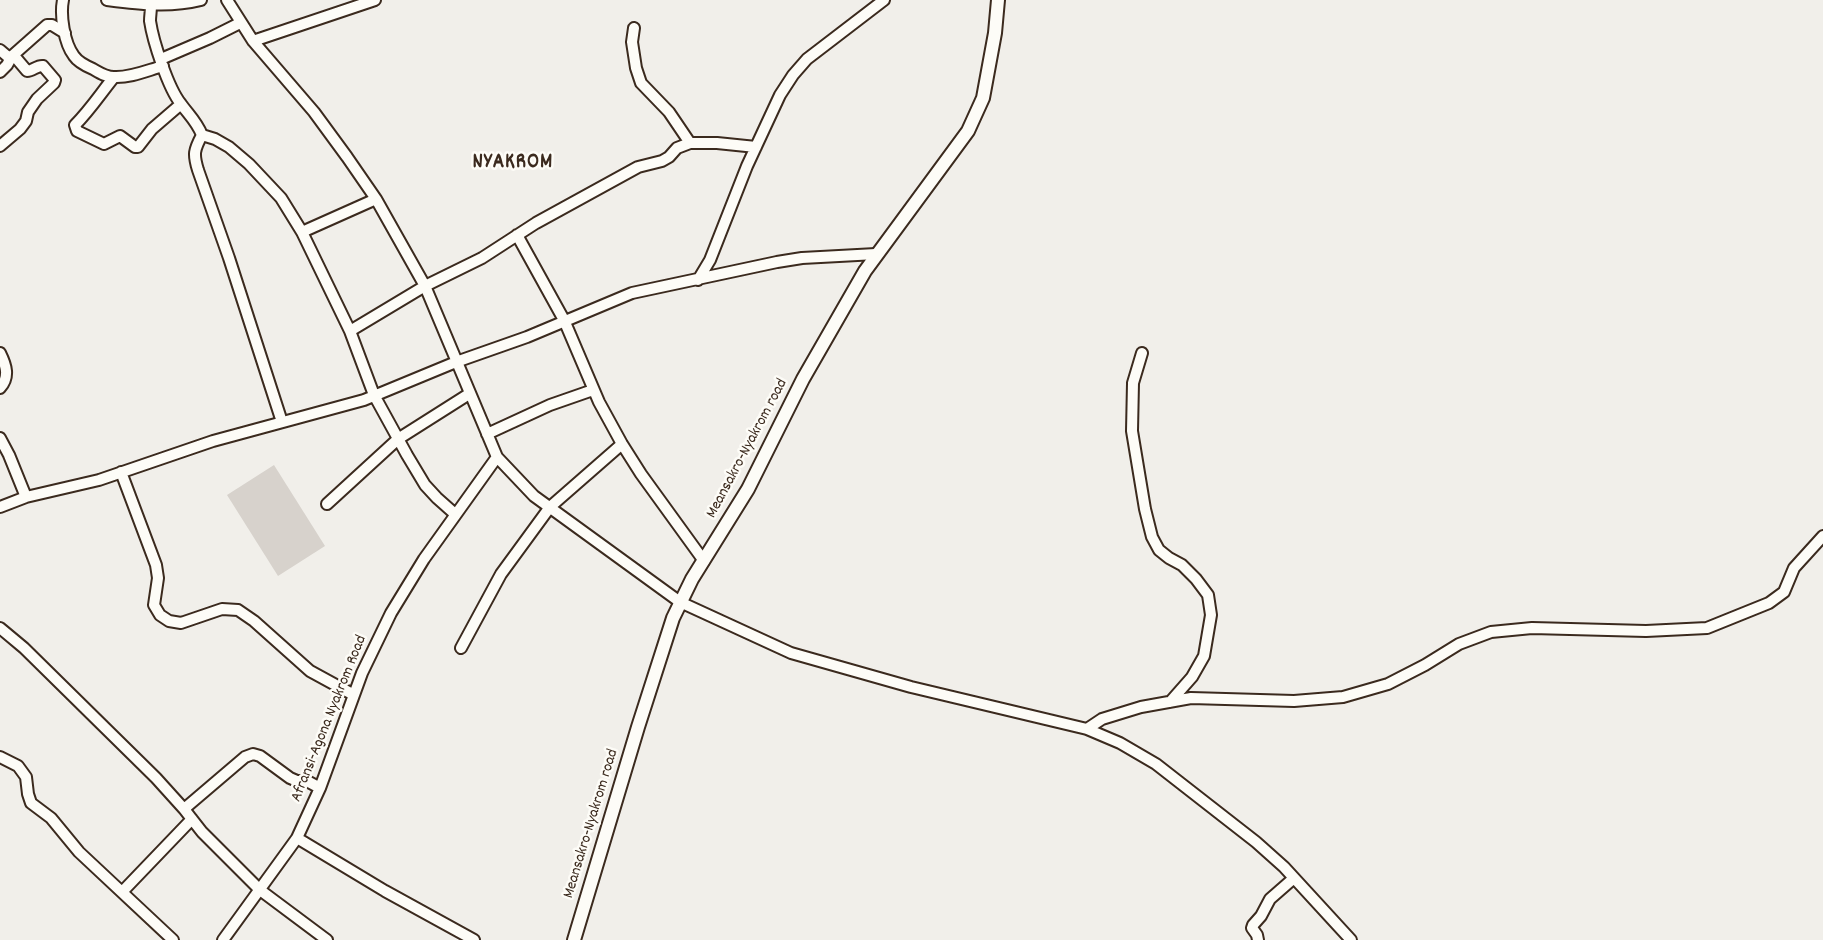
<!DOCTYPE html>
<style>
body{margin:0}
canvas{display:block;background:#f1efea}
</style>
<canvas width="1823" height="940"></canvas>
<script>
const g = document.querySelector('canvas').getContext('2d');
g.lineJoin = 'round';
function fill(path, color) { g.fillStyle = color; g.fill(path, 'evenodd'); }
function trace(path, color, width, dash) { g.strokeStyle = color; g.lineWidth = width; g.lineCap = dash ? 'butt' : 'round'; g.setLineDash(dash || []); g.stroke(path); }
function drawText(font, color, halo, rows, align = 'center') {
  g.font = font + ' Dekko,sans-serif'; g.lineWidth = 5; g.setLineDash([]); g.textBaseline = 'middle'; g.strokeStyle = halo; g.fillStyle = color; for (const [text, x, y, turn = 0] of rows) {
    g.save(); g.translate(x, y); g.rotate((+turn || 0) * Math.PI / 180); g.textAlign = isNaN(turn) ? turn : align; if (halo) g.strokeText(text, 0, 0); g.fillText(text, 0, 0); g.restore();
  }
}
fill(new Path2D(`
 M274,465L325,546L278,576L227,495Z`), '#d7d2cc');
const minor = new Path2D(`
 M63,0C60,15 64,43 74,56C78,62 86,66 93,69C100,73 106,77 114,77C131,78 148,70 163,66
 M107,0C139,4 169,8 201,0
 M227,0L253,41L314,112L347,157L376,199L425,286L497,457L534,496L680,602L791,653L911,687L1087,729L1120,743L1156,764L1256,842L1284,867L1351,940
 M151,6C151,11 150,16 150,21C153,41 168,88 181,104C189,115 197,122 202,135C194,150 193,154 198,170L229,258L282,422
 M634,28L632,42L636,68L641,83L669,112L690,143
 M253,41L375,0
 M0,50L7,56L16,58L27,71C33,71 37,65 43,66L55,80L54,83L37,99L28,112L26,121L20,129L0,146
 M161,59L210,38L240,23
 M0,72L7,65L12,56L47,25H52L65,33
 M114,77C101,93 90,110 75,125L77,131L104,144L120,136L135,147H138L152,129L181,104
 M202,135L215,139L229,147L249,164L281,198L302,232L350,331L374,395L407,455L425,485L437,498L455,514
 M302,232L376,199
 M517,235L564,320L599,402L622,444L641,474L704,561
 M698,280L710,260L747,166L780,95L793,75L807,59L884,0
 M350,331L425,286L482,258L536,223L638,167L662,161L669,157L677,148L690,143H717L756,147
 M0,353C6,365 10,377 0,388
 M1142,353L1133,383L1132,431L1145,509L1152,537L1159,550L1169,558L1182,565L1196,579L1208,595L1211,615L1204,656L1192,677L1170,702
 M487,434L550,405L593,390
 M0,438L9,455L26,497
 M121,472L156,565L158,578L154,605L160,615L169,621L181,623L222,609L238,610L254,621L310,671L354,695
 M327,504L398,439L469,394
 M0,507L26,497L99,480L213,441L364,400L456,362L527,337L632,293L777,262L802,258L876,254
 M0,628L24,648L156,778L184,809L202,832L260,890L327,940
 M461,648L501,574L550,507L622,444
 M1087,729L1102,719L1141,707L1191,698L1294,701L1343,697L1388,684L1425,665L1459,644L1491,632L1532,628L1646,631L1707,628L1769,603L1784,592L1794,568L1823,536
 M0,757L18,766L26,777L28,794L31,803L51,818L79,852L173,940
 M184,809L245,757L253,754L260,756L290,778L297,781H307L320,788
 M297,838L385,891L474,940
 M122,892L192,819
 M223,940L297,838L320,788L362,673L391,613L424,559L497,457
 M1258,940L1257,935L1252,928L1253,925L1261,916L1270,899L1294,878`);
const major = new Path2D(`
 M574,940L638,727L673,618L692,579L748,489L803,379L865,271L968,131L983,98L995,33L998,0`);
trace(minor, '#3b2a1e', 14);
trace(major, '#3b2a1e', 16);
trace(minor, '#fdfcf7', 10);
trace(major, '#fdfcf7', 12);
drawText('16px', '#3b2a1e', '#fdfcf7', [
 ["Meansakro-Nyakrom road",748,449,-62],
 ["Afransi-Agona Nyakrom Road",330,719,-68],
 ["Meansakro-Nyakrom road",592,824,-73]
]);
g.letterSpacing = '1px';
drawText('bold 21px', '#3b2a1e', '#fdfcf7', [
 ["NYAKROM",513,164]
]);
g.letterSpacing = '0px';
</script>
